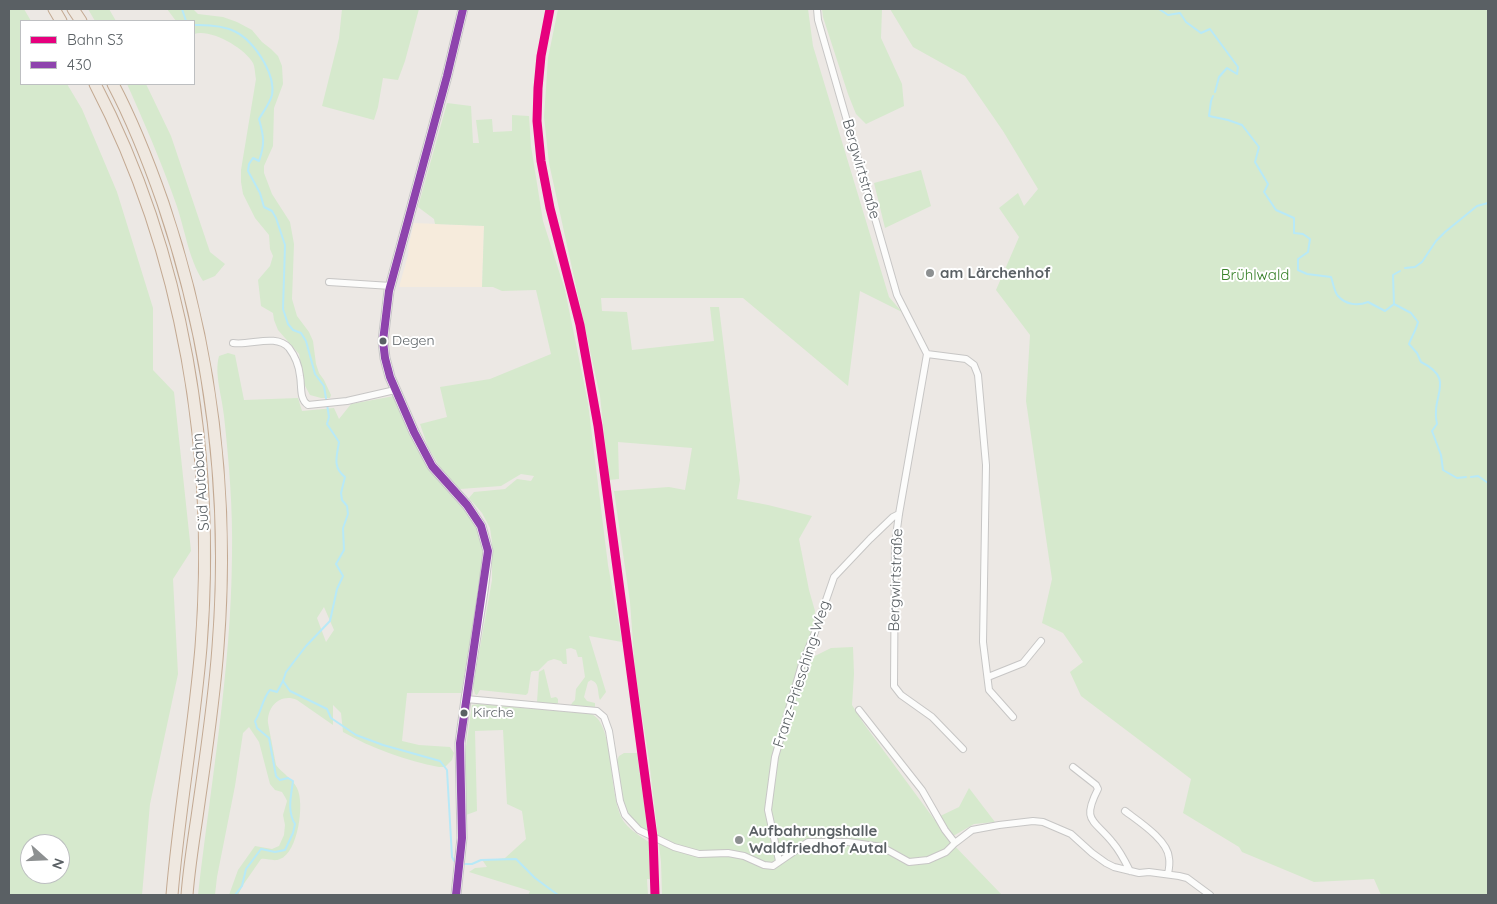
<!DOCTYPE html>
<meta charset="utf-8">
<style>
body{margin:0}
#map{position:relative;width:1497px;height:904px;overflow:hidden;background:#ece8e4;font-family:Quicksand,sans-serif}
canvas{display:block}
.frame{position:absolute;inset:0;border:10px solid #5a6064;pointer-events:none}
.legend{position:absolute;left:20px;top:20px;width:175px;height:65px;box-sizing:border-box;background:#fff;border:1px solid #bdbfc1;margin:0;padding:6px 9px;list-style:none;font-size:15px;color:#5a6064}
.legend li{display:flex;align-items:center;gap:10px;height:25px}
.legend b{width:25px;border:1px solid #bdbfc1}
.north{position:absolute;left:20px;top:834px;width:50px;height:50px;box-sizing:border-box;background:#fff;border:1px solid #bdbfc1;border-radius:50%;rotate:110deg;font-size:14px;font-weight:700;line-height:20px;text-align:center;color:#5a6064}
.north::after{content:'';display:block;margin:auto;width:18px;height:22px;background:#8d9091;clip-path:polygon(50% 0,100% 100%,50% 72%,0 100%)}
</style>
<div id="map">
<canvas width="1497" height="904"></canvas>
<div class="frame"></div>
<ul class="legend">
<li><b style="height:6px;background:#e6007e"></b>Bahn S3</li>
<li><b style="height:6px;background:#8e44ad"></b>430</li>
</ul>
<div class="north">N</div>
</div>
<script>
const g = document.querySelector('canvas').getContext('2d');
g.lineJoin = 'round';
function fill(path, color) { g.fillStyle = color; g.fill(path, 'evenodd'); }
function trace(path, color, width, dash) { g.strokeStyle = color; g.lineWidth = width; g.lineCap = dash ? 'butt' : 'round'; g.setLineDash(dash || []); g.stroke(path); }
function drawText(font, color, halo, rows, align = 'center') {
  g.font = font + ' Quicksand,sans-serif'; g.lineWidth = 4; g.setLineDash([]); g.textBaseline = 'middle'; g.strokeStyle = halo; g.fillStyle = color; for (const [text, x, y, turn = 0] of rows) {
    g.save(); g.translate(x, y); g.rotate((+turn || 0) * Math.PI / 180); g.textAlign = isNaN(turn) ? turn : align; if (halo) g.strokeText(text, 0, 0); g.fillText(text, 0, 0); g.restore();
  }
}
fill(new Path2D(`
 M414,223L484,226L482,287H399L408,255L409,244Z`), '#f6ebdc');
fill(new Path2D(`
 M9,9H24L31,21H21V84H67L82,109L117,192L153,308V370L174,392L191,551L173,579L178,674L150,804L142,895H9ZM30,844H60V874H30Z
 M88,9H109L116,21H95Z
 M167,9H193L198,14L223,17L237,22L252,30L262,42L271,49L278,56L282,66L283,84L274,108L273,146L264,166V173L272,194L290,222L294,244L292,299L297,316L309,332L313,341L316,364L319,373L324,380L331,395L330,398H321L310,395L304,384L299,354L278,330L274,320L273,313L261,306L258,280L270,266L273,256L270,249L269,235L255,218L243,194L241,182V170L256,79C255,74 255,67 253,63C245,48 210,28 194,34V21H176Z
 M342,9H419L405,61L398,80L383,78L378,107L374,120L322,106L339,38Z
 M558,9H808L813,46L889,297L902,312L860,291L848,386L743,298H601L602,311L627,312L632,350L714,341L710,307H719L740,480L737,499L768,505L812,516L799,539L809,590L815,611L809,659L831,648L853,647L854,674L852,705L864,724L934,819L959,807L969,788L995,822L974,824L948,839L1002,895H662L661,862L649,760L635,670L630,602L614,491L669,487L685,490L692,448L618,442L619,479L609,480L600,396L549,163L544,117L548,58Z
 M822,9H882L881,38L902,84L904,106L866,124L856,114L848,94L823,17Z
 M890,9H1488V895H1381L1374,879L1314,882L1242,852L1239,847L1183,813L1191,779L1081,696L1070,672L1083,662L1063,633L1042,623L1052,579L1026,401L1030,335L996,290L1019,237L999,208L1018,193L1024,206L1038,189L1003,131L965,76L913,47Z
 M127,84H146L171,136L210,252L225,264L215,276L203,281C188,258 185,228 175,201C161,161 144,122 127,84Z
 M447,103L471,106L473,143H479L476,120L492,119L493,132L512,131V115L529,116L531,146L543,221L565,290L588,403L608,565L622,642L589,636L606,692L600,700C597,692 600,683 591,680L588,682L584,697L587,701L595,703V707L571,705L572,703L575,700L576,689L585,677L582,657H578L576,650L571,648L566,649L567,664H563L561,661L554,659L548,661L538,671H533L531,672L528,693L526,695L480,690L477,695L475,694L473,687L492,580V542L490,528L482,513L469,498L474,492L505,489L517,479L531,481L534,476L521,474L501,486L460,489L440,467L428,447L420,424L447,417L440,387L490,379L551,354L536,290L502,291L493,287H482L484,226L435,224L434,219L418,207Z
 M921,170L931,206L885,228L874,183Z
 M228,353L235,355L244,400L298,398L302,411L334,408L339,419L351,404L394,396L438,476L450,493L469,514L480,536L483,554L482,576L461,693H407L402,741L419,745L450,747L454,753L452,760L445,767H439C407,761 371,748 343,732L341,713L333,705V725L297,700C281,693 267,706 268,723L276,765C283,774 292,778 297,788C305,803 298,853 280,859C274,862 267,858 261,859L243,885L238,895H229L238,870L255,846L272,849L279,846L284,835L285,825L283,815L287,801L285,797L282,792L275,790L270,784L259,742L249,727L243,733L235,786L217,877L215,895H198C211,782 231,670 232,556C233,509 229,462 224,416C222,396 214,374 219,356ZM324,607L334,630L326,642L317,618Z
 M544,669L551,698L556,697L558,699V703L556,704L537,702L539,672Z
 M479,704L591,714C616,723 607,800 625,823C631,831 642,837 650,843L651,879H647L648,895H528L530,891L469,872L475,868L487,867L483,861L505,858L526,839L522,811L507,804L503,730L475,731L477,811L466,815L465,754L472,705Z
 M624,753H637L648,832C643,829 631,818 628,814C619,801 620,775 617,760L619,756Z`), '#d6e9cd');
trace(new Path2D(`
 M182,9L186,21
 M1159,9L1168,15L1180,13L1186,22L1201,33L1210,29L1238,67L1237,74L1227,68L1219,77L1215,92
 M194,25C228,24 246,31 264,62C269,71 274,84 272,95C270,103 263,112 259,119C264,137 265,144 259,161L253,158L249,164L248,171L260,193L264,207L272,211L276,218L285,245L283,309L288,324L293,330L301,333L306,341L315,374L324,386L329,417L327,424L339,442C337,456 332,467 345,477L341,493L342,500L347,506L348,514L343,528L344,550L336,564L343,576L337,589L330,621L306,646L286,672L283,681L277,692L270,690C262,699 262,711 255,721L257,728L269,738L276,776L280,780L288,778L293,781C291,796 287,811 295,824L293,833L285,850L275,852L261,849L246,869L242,886L235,895
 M1213,96L1211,101L1209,116L1228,120L1242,125L1259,147L1255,162L1268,184L1264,192L1276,210L1294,218V233L1303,234L1310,239L1308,252L1298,259V270L1307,274L1331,277C1333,282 1334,292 1338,296C1346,305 1358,306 1368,302L1385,311L1394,304L1411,313L1418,322C1416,330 1412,336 1409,344L1417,353L1421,362C1457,380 1430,395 1437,424L1432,431L1441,455L1443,470L1457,478L1466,477
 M1405,268L1415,267L1422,262L1436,241L1445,232L1477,206L1488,203
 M1394,304L1393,275L1400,271
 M1471,477L1478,476L1488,483
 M283,681L290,691L327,709L331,718L356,735L383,745L440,761L447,770L452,857L456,864
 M463,864H472L481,860L516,859L535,878L558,895H568`), '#b8e9f7', 2);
const street = new Path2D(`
 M817,9L818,20L897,295L927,354L899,514L895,544L894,686L901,695L932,717L963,749
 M329,282L391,286
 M233,343C250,346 276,333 289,348C295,356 299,366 300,376C302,386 299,399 308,405L347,401L395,390
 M927,354L966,359L974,365L978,375L986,465L983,642L989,690L1013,717
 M988,677L1023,663L1041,641
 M466,699L597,711L604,717L609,731L620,801L625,815L639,830L674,847L699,854L728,853L744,856L764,865L773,866L808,842H848L882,847L909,862L928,860L946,852L955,843L972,830L999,825L1033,821L1043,822L1071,834L1092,853L1106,863L1114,867L1139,873L1149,872L1179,876L1187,878L1210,895
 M859,710L922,790L945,830L955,843
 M1073,767L1096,785L1098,789C1081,822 1094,819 1113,843C1120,851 1125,861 1130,871
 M1125,811C1138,821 1168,840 1169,858C1170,863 1169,869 1168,874
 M779,861L768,810L775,757L802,664L814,635L834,577L870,539L893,517L899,514`);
const secondary = new Path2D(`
 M456,895L462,838L460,743L466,699L483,591L488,551L481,526L467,505L432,466L414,432L390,377L385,358L383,341L389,291L447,76L463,9`);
const highway = new Path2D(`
 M54,9L61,21
 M73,9L81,21
 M95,84C184,255 216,455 201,647C194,730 179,812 172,895
 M113,84C133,122 149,163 163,203C212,348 230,494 218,647C214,704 205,760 197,817C193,843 189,869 187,895`);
trace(street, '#c7c6c5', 8);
trace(secondary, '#c8c7c7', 11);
trace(highway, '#c3a992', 13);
trace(street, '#fcfcfb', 6);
trace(secondary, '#fcfcfb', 9);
trace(highway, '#efe8e0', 11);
trace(new Path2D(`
 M456,895L462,838L460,743L488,551L481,526L467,505L432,466L414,432L390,377L385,358L383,341L389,291L447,76L463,9`), '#8e44ad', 8);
trace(new Path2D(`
 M550,9L541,56L538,88L537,121L541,161L550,208L580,325L598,426L653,837L655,895`), '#e6007e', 9);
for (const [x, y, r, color] of [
 [930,273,5,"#8d9091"],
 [383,341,4.5,"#5a6064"],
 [464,713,4.5,"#5a6064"],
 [739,840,5,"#8d9091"]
]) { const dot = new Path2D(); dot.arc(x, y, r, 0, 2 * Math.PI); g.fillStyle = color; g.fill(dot); trace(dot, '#fff', 2); }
drawText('14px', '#5a6064', '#fff', [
 ["Degen",392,341],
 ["Kirche",473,713]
], 'left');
drawText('15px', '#5a6064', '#fff', [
 ["Bergwirtstraße",861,169,74],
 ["Süd Autobahn",201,482,-94],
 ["Bergwirtstraße",896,580,-88],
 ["Franz-Priesching-Weg",802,674,-72]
]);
drawText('bold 15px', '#5a6064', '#fff', [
 ["am Lärchenhof",940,273],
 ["Aufbahrungshalle",749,831],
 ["Waldfriedhof Autal",749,848]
], 'left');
drawText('15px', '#39822b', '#fff', [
 ["Brühlwald",1255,275]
]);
</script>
